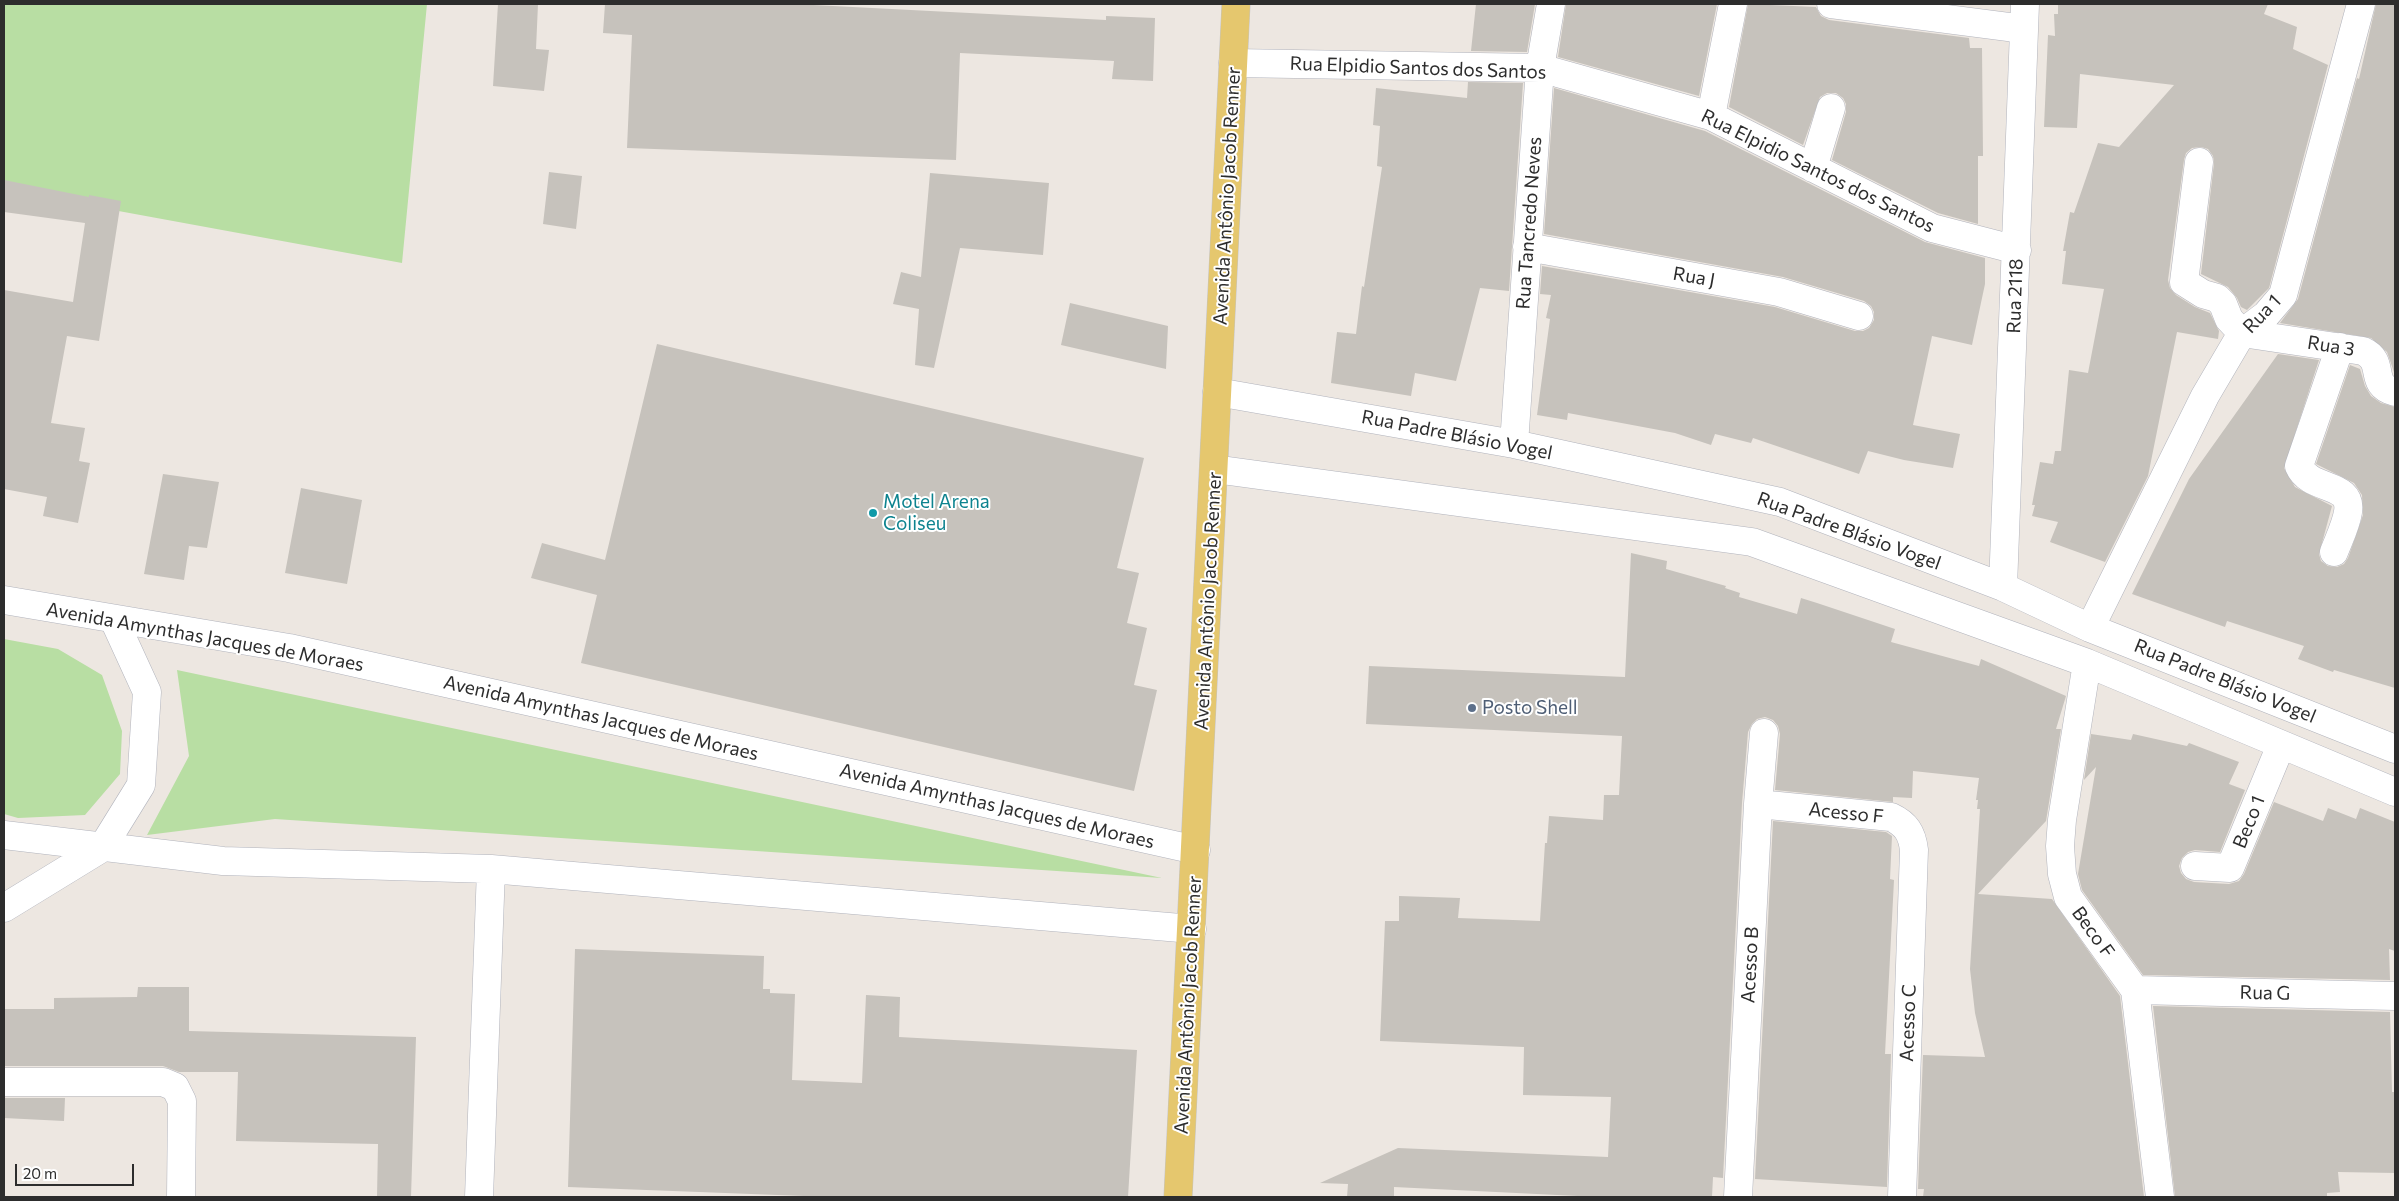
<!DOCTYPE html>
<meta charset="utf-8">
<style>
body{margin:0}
#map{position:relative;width:2399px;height:1201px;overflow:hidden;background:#ede7e1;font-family:Commissioner,sans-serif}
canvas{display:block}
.frame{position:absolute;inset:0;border:5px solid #2d2d2d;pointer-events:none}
.scale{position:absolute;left:15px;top:1164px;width:119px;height:22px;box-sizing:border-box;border:2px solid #2d2d2d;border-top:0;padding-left:6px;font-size:15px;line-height:18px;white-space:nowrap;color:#2d2d2d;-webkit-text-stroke:4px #fff;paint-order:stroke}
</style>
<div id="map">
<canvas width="2399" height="1201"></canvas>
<div class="frame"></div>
<div class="scale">20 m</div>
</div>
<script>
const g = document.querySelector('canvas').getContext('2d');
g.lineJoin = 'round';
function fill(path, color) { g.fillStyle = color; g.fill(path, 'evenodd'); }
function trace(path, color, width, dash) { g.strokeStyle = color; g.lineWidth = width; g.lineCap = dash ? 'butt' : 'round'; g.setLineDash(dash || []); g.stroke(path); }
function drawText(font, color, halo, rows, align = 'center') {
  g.font = font + ' Commissioner,sans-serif'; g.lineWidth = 4; g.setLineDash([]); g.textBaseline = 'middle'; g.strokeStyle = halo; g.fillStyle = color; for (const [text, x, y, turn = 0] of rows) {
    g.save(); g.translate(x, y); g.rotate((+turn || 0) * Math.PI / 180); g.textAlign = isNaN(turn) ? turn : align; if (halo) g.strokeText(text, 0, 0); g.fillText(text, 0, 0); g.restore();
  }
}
fill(new Path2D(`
 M4,4H427L402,263L4,190Z
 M4,639L58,649L102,675L122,731L120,774L85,815L18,818L4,814Z
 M177,670L1162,878L275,819L147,835L189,756Z`), '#b8dea3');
fill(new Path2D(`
 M498,4H538L536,49L549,50L544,91L493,86Z
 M605,4H794L1106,20V16L1155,18L1153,81L1112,79L1114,61L960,53L956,160L627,148L632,35L603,33Z
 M1476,4H1535L1527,52L1471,51Z
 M1566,4H1717L1699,96L1558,57Z
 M1748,4L1816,7L1821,16L1829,20L1969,38L1970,48H1982L1983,156H1978V224L1938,213L1832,160L1846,112V104L1843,98L1836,93H1827L1820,97L1803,145L1729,107Z
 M2058,4H2268L2264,14L2297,27L2293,49L2328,65L2269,288L2247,310L2241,307L2237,298L2228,287L2201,274L2214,163L2213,156L2208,149L2201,147L2192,148L2186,153L2184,160L2168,280L2170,288L2176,295L2195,307L2210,313L2219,331L2218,339L2177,332L2148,476L2105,562L2050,542L2058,522L2032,516L2035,505H2032L2040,462L2053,464L2055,451H2061L2069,370L2088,373L2104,289L2062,284L2066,251H2063L2070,212L2074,213L2098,143L2119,147L2174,85L2080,74L2077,128L2044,127L2048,35L2055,36L2054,14H2058Z
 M2376,4H2395V375L2387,352L2371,338L2280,323L2298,299L2357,78L2359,79Z
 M1468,82L1523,83L1509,291L1480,288L1456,381L1415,373L1411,396L1331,383L1337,332L1356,334L1362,286L1364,287L1382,167L1377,166L1380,126L1373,125L1376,88L1467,98Z
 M1554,88L1705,131L1925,242L1985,258V284L1972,345L1932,336L1913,425L1960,434L1953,468L1904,460L1868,451L1859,474L1753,438L1751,443L1715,434L1711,445L1675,433L1568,413L1567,420L1537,415L1550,319L1546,318L1551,295L1540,294L1542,266L1775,307L1855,331H1863L1869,328L1874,320V312L1871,306L1864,301L1783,277L1544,234Z
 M549,172L582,176L576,229L543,224Z
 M930,173L1049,183L1043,255L960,248L934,368L915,365L919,309L893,304L901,272L921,277Z
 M4,180L89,197V195L121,201L99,341L67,336L51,423L85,428L79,461L90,463L78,523L43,516L47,497L4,489V290L73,302L85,223L4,212Z
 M1070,303L1168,326L1166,369L1061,345Z
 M657,344L1144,458L1117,568L1139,573L1127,623L1147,628L1134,685L1157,690L1134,791L581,663L597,595L531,578L542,543L605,560Z
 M2278,354L2319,360L2284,468L2295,487L2332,506L2319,554L2321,561L2328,566L2337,567L2344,564L2348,558L2363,515L2362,495L2354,483L2316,464L2350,365L2360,369L2365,386L2371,396L2381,403L2395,407V688L2334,670L2333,672L2298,659L2304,646L2227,621L2225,627L2132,594L2189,479Z
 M163,474L219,482L207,548L189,546L184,580L144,574Z
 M301,488L362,500L347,584L285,573Z
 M1631,553L1667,561L1666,569L1726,586L1725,588L1740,593L1739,597L1797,614L1801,598L1817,603L1895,629L1891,642L1979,666L1981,659L2066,696L2056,729H2061L2046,821L1978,894L2052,899L2120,996L2144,1197H1923L1924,1189H1918L1923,1055L1985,1057L1975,1013L1970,969L1980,809H1977L1978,800H1976L1979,778L1913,771L1912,798L1893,797V802L1775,790L1780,734L1778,726L1773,720L1765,717L1757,719L1752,724L1748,732L1742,803L1723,1178L1713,1177L1712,1197H1598L1394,1187V1197H1347L1348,1184L1320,1183L1398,1148L1608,1157L1611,1097L1523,1095L1524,1047L1380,1041L1385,921H1399V896L1460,898L1458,918L1540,921L1545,843H1547L1549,816L1603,820L1604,795H1619L1622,736L1366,724L1369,666L1625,677Z
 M2091,734L2131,740L2133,734L2187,746L2189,743L2239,762L2229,784L2245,790L2220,852L2195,850L2188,852L2182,858L2179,866L2181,873L2186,879L2194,882L2229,884L2239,881L2244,874L2274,802L2323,821L2328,808L2356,819L2360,808L2395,822V951L2389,949L2390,980L2143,975L2082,890L2078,874L2096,767L2084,780Z
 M1773,821L1886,832L1892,836L1890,879L1894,880L1885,1054H1891L1887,1187L1755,1179Z
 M575,949L764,956L763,989H770V993L795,994L792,1080L862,1083L866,995L900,997L899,1037L1137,1050L1128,1197H830L568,1187Z
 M138,987H189V1031L416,1037L411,1197H377L378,1144L236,1141L238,1072H179L163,1066H4V1009H54V998L137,997Z
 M2153,1006L2390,1012L2392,1092H2395V1173L2338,1172L2340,1192L2327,1193V1197H2175Z
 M4,1098H65L64,1121L4,1118Z`), '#c6c2bc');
const minor = new Path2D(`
 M1831,4L2024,29
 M1233,63L1540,68L1711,116L1932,228L2017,250
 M1711,116L1733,4
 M2199,162L2184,282L2203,294L2217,298L2223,304L2229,319L2242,333
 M1813,168L1831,108
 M1527,247L1779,292L1859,316
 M2242,333L2363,351C2387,362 2367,385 2395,392
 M1217,392L1514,444L1780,502L2003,587L2090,628L2395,749
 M1514,444L1540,68L1551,4
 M1214,469L1752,542L2087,663L2395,792
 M2334,552C2339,539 2346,525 2348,512C2353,481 2310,492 2299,466L2340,347
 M2003,587L2025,4
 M4,600L289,648L1196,850
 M2090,628L2205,396L2242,333L2266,315L2283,295L2361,4
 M2087,663L2062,820L2060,846L2062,874L2068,897L2135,990L2160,1197
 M1758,804L1891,817C1906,824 1912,833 1914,850L1902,1197
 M4,835L223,861L491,869L1192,929
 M2195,866L2230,868L2281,745
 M4,908L102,848L141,785L147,692L114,620
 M2135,990L2395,996
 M4,1082H163L175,1087L182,1101L181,1197
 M479,1197L491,869
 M1738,1197L1758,804L1764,733`);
const major = new Path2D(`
 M1178,1197L1236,4`);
trace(minor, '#b1b3bc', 29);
trace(major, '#c4c4c4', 29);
trace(minor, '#fff', 28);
trace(major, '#e5c76e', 28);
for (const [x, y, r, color] of [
 [873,513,5,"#0f9aa8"],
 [1472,708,5,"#5c6f8a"]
]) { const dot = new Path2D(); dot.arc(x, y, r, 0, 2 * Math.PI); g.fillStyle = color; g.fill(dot); trace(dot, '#fff', 2); }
drawText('19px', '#2d2d2d', '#fff', [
 ["Rua Elpidio Santos dos Santos",1418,68,2],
 ["Rua Elpidio Santos dos Santos",1818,171,26],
 ["Avenida Antônio Jacob Renner",1227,196,-87],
 ["Rua Tancredo Neves",1529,223,-86],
 ["Rua J",1694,277,10],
 ["Rua 2118",2015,296,-88],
 ["Rua 1",2262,314,-46],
 ["Rua 3",2331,346,9],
 ["Rua Padre Blásio Vogel",1457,435,11],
 ["Rua Padre Blásio Vogel",1849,531,20],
 ["Avenida Antônio Jacob Renner",1208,601,-87],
 ["Avenida Amynthas Jacques de Moraes",205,637,10],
 ["Rua Padre Blásio Vogel",2225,681,22],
 ["Avenida Amynthas Jacques de Moraes",601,718,13],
 ["Avenida Amynthas Jacques de Moraes",997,806,13],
 ["Acesso F",1846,813,6],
 ["Beco 1",2249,822,-68],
 ["Beco F",2093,932,54],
 ["Acesso B",1750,965,-87],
 ["Rua G",2265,993,1],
 ["Avenida Antônio Jacob Renner",1188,1005,-87],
 ["Acesso C",1908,1023,-88]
]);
drawText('19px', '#0d838f', '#fff', [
 ["Motel Arena",883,502],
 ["Coliseu",883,524]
], 'left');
drawText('19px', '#4e5e75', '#fff', [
 ["Posto Shell",1482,708]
], 'left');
</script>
